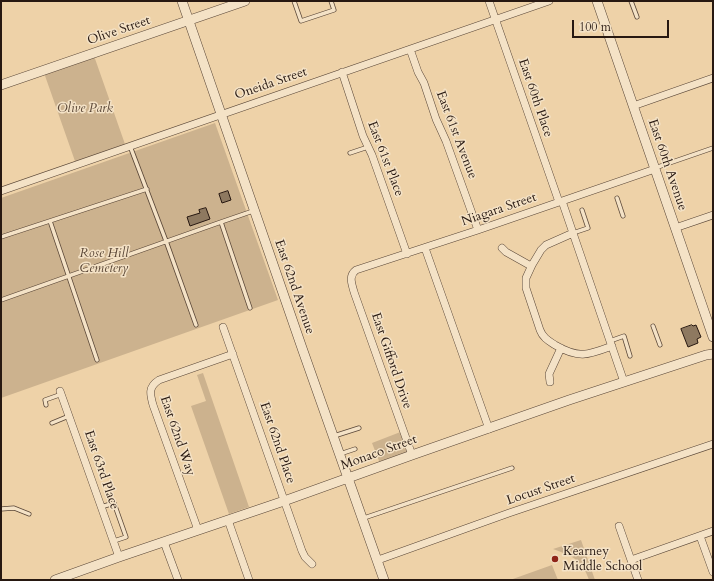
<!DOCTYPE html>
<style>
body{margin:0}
#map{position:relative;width:714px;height:581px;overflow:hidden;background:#eed2a8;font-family:Cardo,serif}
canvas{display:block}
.frame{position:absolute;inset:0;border:2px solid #271811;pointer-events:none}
.scale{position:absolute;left:572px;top:20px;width:97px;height:18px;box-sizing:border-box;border:2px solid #271811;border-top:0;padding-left:5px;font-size:12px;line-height:14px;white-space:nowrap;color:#271811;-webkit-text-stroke:3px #f4e2c6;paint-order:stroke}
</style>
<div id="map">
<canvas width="714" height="581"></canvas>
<div class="frame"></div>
<div class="scale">100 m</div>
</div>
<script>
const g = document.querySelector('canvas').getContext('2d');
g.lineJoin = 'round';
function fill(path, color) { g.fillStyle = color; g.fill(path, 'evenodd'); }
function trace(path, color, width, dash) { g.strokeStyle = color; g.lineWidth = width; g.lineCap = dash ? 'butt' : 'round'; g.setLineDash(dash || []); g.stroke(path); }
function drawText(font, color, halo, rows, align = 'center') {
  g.font = font + ' Cardo,serif'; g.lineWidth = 3; g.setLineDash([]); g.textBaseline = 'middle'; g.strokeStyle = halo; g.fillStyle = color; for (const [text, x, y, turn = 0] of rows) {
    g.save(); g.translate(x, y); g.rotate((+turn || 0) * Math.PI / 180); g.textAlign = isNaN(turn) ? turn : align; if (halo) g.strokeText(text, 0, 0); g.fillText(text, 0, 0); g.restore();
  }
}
fill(new Path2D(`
 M93,53L126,147L76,164L43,70Z
 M215,123L278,300L1,398V198Z
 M203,373L249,507L229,514L191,406L206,401L197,375Z
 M403,431L412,455L381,466L372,443Z
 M581,540L595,580H589C582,559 572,556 553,549Z
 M552,565L558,580H510Z`), '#ccb28e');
const building = new Path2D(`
 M228,191L231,200L222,203L219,194Z
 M206,208L210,219L190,226L187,217L200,213L199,210Z
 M692,325L693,326L696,325L701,337L697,339L698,343L688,347L681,329Z`);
fill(building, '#8e7960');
trace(building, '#271811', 1);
const service = new Path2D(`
 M294,1L301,21L334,10L331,1
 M631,1L637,17
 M130,146L166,241L196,325
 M350,153L368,147
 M655,168L713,148
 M617,198L623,216
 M50,221L97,360
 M221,222L250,308
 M573,233L588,228L582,210
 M1,237L147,189
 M1,300L221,222L253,211
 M653,326L660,345
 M610,341L624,336L630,356
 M46,405L45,400L62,394
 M52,423L69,416
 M334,436L359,428
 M340,454L355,449
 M101,507L114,503L126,537L114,541
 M1,509L14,508L29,514
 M364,518L512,468`);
const minor = new Path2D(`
 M489,1L559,202
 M410,49L418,72L424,83L436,119L446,141L478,230
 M342,72L363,136L372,155L407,254
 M633,106L713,78
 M1,191L549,1
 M562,201L624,382
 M675,228L713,215
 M573,233L546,245L541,250L532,265L526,278V288L540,330C543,338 549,341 555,345C579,359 588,355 612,346
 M425,248L489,429
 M502,248L506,252L531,266
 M223,327L302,551L305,557L312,564
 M550,382L549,374L561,348
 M60,391L119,557
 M412,455L354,292C352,284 348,276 356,270L478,230L655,169
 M228,520L249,580
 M619,526L638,580
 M198,530L153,405C150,394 148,387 159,380L233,354
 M700,536L713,572
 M164,542L178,580
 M378,560L509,513L713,444
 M631,560L713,531`);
const tertiary = new Path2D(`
 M182,1L302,348L384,580
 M597,1L713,337
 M1,85L245,1
 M55,580L119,557L284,501L412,455L569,400L706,355L713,354`);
trace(service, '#594637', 5);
trace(minor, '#594637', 8);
trace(tertiary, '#594637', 10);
trace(service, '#f4e2c6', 3.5);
trace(minor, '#f4e2c6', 7);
trace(tertiary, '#f4e2c6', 9);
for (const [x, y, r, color] of [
 [555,559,4,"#8f2418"]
]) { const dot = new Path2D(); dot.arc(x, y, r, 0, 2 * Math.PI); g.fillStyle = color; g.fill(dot); trace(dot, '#f4e2c6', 1.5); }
drawText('13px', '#271811', '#f4e2c6', [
 ["Olive Street",119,31,-19],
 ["Oneida Street",271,84,-19],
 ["East 60th Place",535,98,71],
 ["East 61st Avenue",456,135,69],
 ["East 61st Place",385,159,69],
 ["East 60th Avenue",667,165,71],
 ["Niagara Street",499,210,-19],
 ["East 62nd Avenue",294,287,71],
 ["East Gifford Drive",391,361,71],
 ["East 62nd Way",177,436,71],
 ["East 62nd Place",277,443,71],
 ["Monaco Street",379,453,-20],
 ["East 63rd Place",101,470,71],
 ["Locust Street",541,490,-19]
]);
drawText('italic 13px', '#594636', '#f4e2c6', [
 ["Olive Park",85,109],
 ["Rose Hill",104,254],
 ["Cemetery",104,269]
]);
drawText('13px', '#271811', '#f4e2c6', [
 ["Kearney",563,552],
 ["Middle School",563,567]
], 'left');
</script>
